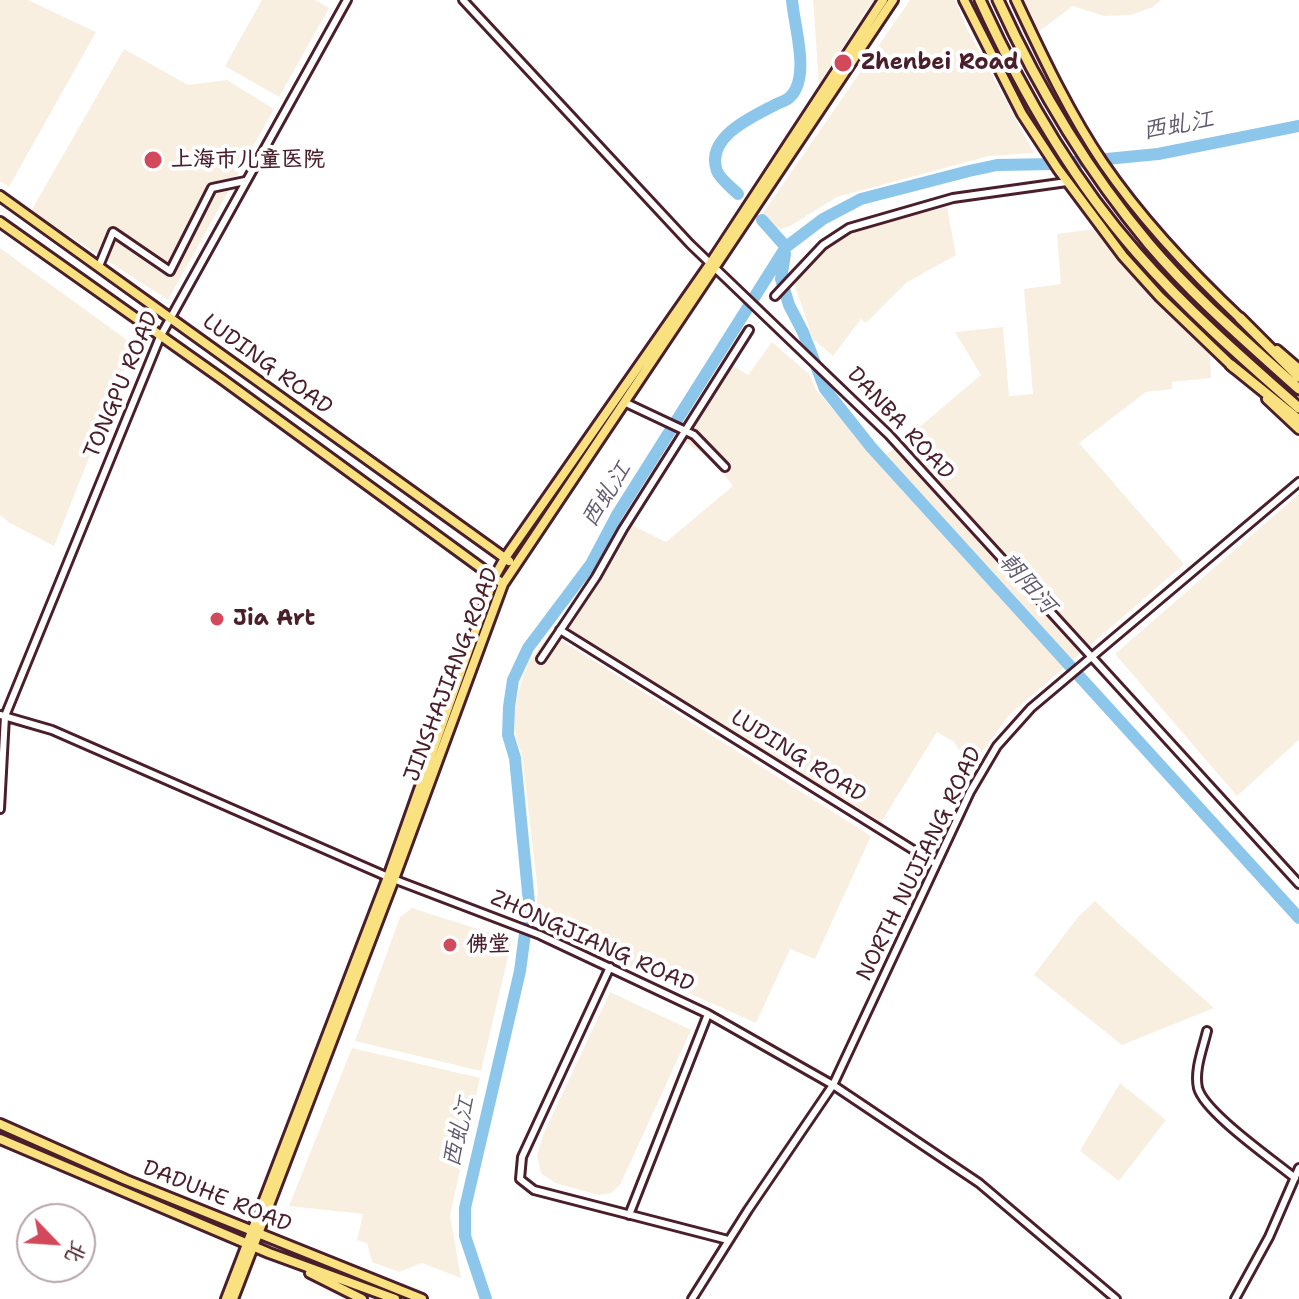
<!DOCTYPE html>
<meta charset="utf-8">
<style>
body{margin:0}
#map{position:relative;width:1299px;height:1299px;overflow:hidden;background:#fff;font-family:"Shantell Sans","LXGW WenKai TC",sans-serif}
canvas{display:block}
.north{position:absolute;left:16px;top:1203px;width:80px;height:80px;box-sizing:border-box;background:#fff;border:2px solid #b7a5aa;border-radius:50%;rotate:115deg;font-size:22px;font-weight:700;line-height:32px;text-align:center;color:#4a1f2b}
.north::after{content:'';display:block;margin:auto;width:28px;height:36px;background:#d1495b;clip-path:polygon(50% 0,100% 100%,50% 72%,0 100%)}
</style>
<div id="map">
<canvas width="1299" height="1299"></canvas>
<div class="north">北</div>
</div>
<script>
const g = document.querySelector('canvas').getContext('2d');
g.lineJoin = 'round';
function fill(path, color) { g.fillStyle = color; g.fill(path, 'evenodd'); }
function trace(path, color, width, dash) { g.strokeStyle = color; g.lineWidth = width; g.lineCap = dash ? 'butt' : 'round'; g.setLineDash(dash || []); g.stroke(path); }
function drawText(font, color, halo, rows, align = 'center') {
  g.font = font + ' "Shantell Sans","LXGW WenKai TC",sans-serif'; g.lineWidth = 8; g.setLineDash([]); g.textBaseline = 'middle'; g.strokeStyle = halo; g.fillStyle = color; for (const [text, x, y, turn = 0] of rows) {
    g.save(); g.translate(x, y); g.rotate((+turn || 0) * Math.PI / 180); g.textAlign = isNaN(turn) ? turn : align; if (halo) g.strokeText(text, 0, 0); g.fillText(text, 0, 0); g.restore();
  }
}
fill(new Path2D(`
 M0,0H28L96,32L9,187L0,181Z
 M262,0H315L329,8L279,97L225,66Z
 M813,0H873L819,84Z
 M910,0H955L967,29L1034,153L989,156L837,197L790,226L781,229L771,226L761,216Z
 M1023,0H1161L1153,7L1131,15L1104,16L1073,6L1038,32Z
 M124,49L188,85L227,80L274,109L168,300L31,211Z
 M947,207L956,255L906,283L866,323L861,319L833,356L813,339L794,283L825,248L850,231Z
 M1095,229L1129,271L1210,354L1211,378L1172,382V389L1146,392L1079,443L1184,564L1010,714L971,766L954,742L937,732L880,824L568,630L630,524L666,542L733,486L711,458L684,442L732,365L748,375L772,342L809,374L816,390L879,461L981,375L955,332L1003,327L1009,396L1033,394L1024,289L1061,284L1057,234Z
 M0,248L134,345L54,546L10,523L0,515Z
 M1299,494V740L1237,796L1115,654Z
 M550,633L871,836L815,959L790,949L756,1023L534,924L538,892L522,755L516,739L514,717L518,693L528,663Z
 M1095,901L1119,924L1214,1008L1122,1045L1034,975L1078,917Z
 M412,908L512,940L481,1071L355,1041L400,917Z
 M610,992L691,1030L620,1185L611,1193L599,1195L555,1183L541,1173L537,1156L543,1135Z
 M352,1048L480,1078L450,1216L461,1278L422,1263L399,1272L372,1262L367,1243L357,1240L363,1214L289,1206Z
 M1120,1083L1166,1120L1119,1181L1080,1151Z`), '#f8efe1');
trace(new Path2D(`
 M738,194C732,188 720,179 717,171C705,138 750,118 773,106C778,103 786,101 790,97C811,77 794,26 792,0
 M762,220L786,247
 M785,254L781,279L789,305L803,332L825,389L871,447L1299,918
 M486,1299L465,1236V1208L520,971L529,903L515,758L508,735L509,707L513,680L528,648L591,564L617,515L786,247L823,219L861,199L969,171L997,165L1055,164L1158,154L1299,126`), '#8cc6eb', 12);
const minor = new Path2D(`
 M463,0L690,244L889,435L1299,884
 M99,266L113,232L170,271L212,188L245,181
 M775,296L823,245L849,228L953,198L1067,182
 M624,402L694,435L725,467
 M560,630L936,864
 M541,659L596,577L623,529L749,330
 M0,715L52,730L388,877L540,935L708,1014L833,1085L979,1183L1116,1299
 M0,809L5,716L160,337L347,0
 M610,967L522,1157L520,1179L534,1190L728,1240
 M1207,1031C1203,1048 1194,1070 1198,1088C1204,1112 1273,1160 1295,1178
 M629,1215L708,1014
 M692,1299L748,1210L833,1085L970,792L997,746L1031,708L1299,482
 M1235,1299L1269,1237L1299,1168`);
const major = new Path2D(`
 M964,0L1022,114L1058,169L1123,256L1160,297L1234,368
 M1016,0C1042,55 1069,113 1103,163C1142,220 1192,273 1242,320
 M0,196L509,561
 M0,222L222,379L499,581
 M1277,350L1299,369
 M1267,399L1299,429
 M0,1124L126,1180L422,1299
 M0,1139L269,1253L395,1299
 M310,1273L362,1299
 M226,1299L388,877L494,578L505,558L710,264L883,0
 M233,1299L394,879L503,584L893,0`);
const highway = new Path2D(`
 M980,0C1021,90 1071,178 1137,253C1186,309 1243,359 1299,408
 M998,0C1038,88 1087,170 1149,244C1194,297 1248,343 1299,389
 M1240,318L1299,377
 M1231,365L1299,420`);
trace(minor, '#4a1f2b', 12);
trace(major, '#4a1f2b', 14);
trace(highway, '#4a1f2b', 15);
trace(minor, '#fff', 6);
trace(major, '#fae180', 8);
trace(highway, '#fae180', 9);
for (const [x, y, r, color] of [
 [843,63,10,"#d1495b"],
 [153,160,10,"#d1495b"],
 [217,619,8,"#d1495b"],
 [450,945,8,"#d1495b"]
]) { const dot = new Path2D(); dot.arc(x, y, r, 0, 2 * Math.PI); g.fillStyle = color; g.fill(dot); trace(dot, '#fff', 3); }
drawText('bold 22px', '#4a1f2b', '#fff', [
 ["Zhenbei Road",861,63],
 ["上海市儿童医院",171,160],
 ["Jia Art",233,619],
 ["佛堂",466,945]
], 'left');
drawText('22px', '#4a1f2b', '#fff', [
 ["LUDING ROAD",267,365,36],
 ["TONGPU ROAD",122,385,-67],
 ["DANBA ROAD",900,424,47],
 ["JINSHAJIANG ROAD",452,675,-69],
 ["LUDING ROAD",798,757,32],
 ["NORTH NUJIANG ROAD",920,864,-64],
 ["ZHONGJIANG ROAD",592,942,24],
 ["DADUHE ROAD",217,1197,22]
]);
drawText('italic 24px', '#61596e', '#fff', [
 ["西虬江",1178,126,-10],
 ["西虬江",607,495,-58],
 ["朝阳河",1027,584,48],
 ["西虬江",460,1132,-77]
]);
</script>
